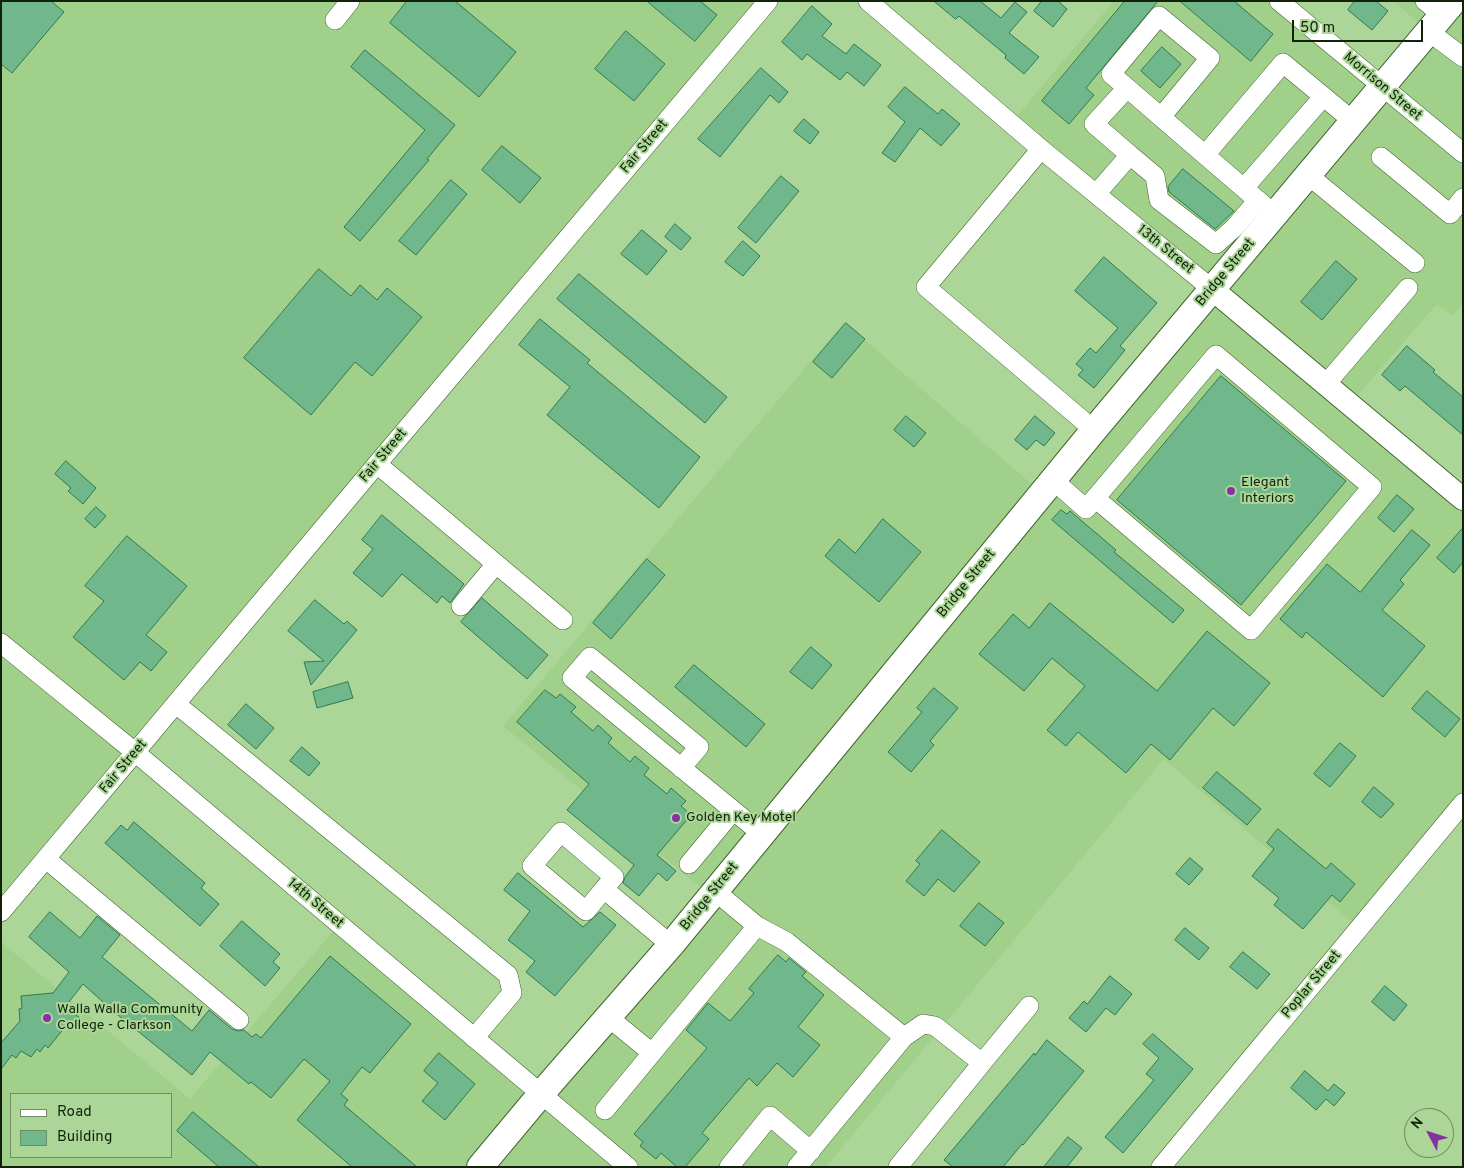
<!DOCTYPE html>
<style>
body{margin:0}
#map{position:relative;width:1464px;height:1168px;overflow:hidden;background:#abd697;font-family:Overpass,sans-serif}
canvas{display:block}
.frame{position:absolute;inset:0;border:2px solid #12220a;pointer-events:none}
.legend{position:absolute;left:10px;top:1093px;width:162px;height:65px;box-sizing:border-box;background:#abd697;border:1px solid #6e8e5f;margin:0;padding:6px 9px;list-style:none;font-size:15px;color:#12220a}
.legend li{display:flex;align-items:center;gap:10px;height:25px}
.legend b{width:25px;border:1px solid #6e8e5f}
.north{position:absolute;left:1404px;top:1108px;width:50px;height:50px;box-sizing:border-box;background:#abd697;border:1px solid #6e8e5f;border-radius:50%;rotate:310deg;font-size:14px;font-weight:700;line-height:20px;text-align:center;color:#12220a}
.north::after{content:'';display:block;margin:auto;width:18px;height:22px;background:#8432a1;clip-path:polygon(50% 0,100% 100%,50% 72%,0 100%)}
.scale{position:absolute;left:1292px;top:20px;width:131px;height:22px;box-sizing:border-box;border:2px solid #12220a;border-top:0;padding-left:6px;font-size:15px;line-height:18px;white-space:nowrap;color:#12220a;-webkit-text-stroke:4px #abd697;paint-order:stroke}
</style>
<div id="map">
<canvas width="1464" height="1168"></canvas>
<div class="frame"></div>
<ul class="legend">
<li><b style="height:6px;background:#fff"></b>Road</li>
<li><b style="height:14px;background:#70b78b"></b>Building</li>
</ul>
<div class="north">N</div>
<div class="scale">50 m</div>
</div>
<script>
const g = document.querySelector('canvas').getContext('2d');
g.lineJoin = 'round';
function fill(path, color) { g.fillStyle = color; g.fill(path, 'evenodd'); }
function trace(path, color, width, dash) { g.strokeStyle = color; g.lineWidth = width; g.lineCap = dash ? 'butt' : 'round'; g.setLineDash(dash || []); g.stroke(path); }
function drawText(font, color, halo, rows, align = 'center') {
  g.font = font + ' Overpass,sans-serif'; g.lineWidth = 4; g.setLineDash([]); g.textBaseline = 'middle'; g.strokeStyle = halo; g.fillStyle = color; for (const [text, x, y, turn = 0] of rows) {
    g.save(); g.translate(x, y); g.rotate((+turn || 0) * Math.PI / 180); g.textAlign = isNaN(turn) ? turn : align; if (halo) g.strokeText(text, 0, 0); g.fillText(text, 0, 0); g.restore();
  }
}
fill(new Path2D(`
 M1,1H768L1,909Z
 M1114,1H1279L1382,87L1428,31L1393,1H1463V304L1452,316L1437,304L1350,404L1463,499V803L1359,928L1164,759L826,1167H1V942L190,1099L339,924L540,1094L711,896L503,726L844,322L1042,493L1212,289L1011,123ZM11,1094H171V1157H11Z`), '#a0d08a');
const building = new Path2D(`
 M1,1H51L64,12L12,73L1,64Z
 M407,1H455L516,52L479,97L390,23Z
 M647,1H700L717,15L695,41Z
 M934,1H980L1001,18L1015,2L1027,12L1009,33L1039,57L1024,74L1005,58L1006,55L959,16L956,19Z
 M1042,1H1058L1067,9L1053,27L1034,11Z
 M1125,1H1158L1086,88L1094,95L1069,124L1042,101Z
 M1180,1H1234L1273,34L1251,61Z
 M1355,1H1376L1388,11L1372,30L1348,10Z
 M812,6L832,24L822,36L846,54L854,44L881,65L864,86L847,72L840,80L807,54L802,60L782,42Z
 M626,31L665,64L634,101L595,69Z
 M1162,47L1181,64L1160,88L1141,71Z
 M365,50L455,125L427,159L429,160L360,241L344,227L425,130L351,67Z
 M761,68L788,92L779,103L770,95L720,157L698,139Z
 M905,87L938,114L942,109L960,124L941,146L920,128L895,162L882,153L905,122L888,107Z
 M804,119L819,132L810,144L794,131Z
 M502,146L541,178L520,203L482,170Z
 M1183,169L1234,211L1215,229L1169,192L1168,187Z
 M781,176L799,191L756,243L738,228Z
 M451,180L467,194L416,255L399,241Z
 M675,224L691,238L681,250L665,237Z
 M642,230L667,251L647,275L621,254Z
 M743,241L760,256L743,276L725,262Z
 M1104,257L1157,303L1120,346L1125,350L1094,388L1078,375L1083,370L1076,364L1090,348L1096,353L1118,328L1075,291Z
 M1336,261L1357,279L1322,320L1301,302Z
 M319,269L351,296L360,285L377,300L387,288L422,317L372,376L355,362L311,415L244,358Z
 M579,274L727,397L705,423L557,299Z
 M540,319L590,360L587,363L700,457L659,508L547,415L570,387L519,345Z
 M846,323L865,339L832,378L813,362Z
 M1407,346L1435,370L1433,372L1463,397V435L1405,386L1400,391L1382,375Z
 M1221,376L1346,481L1241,605L1117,500Z
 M906,416L926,433L914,447L894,430Z
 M1035,416L1055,433L1044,446L1036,440L1027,450L1015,440Z
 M66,461L96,488L83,504L68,491L71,488L55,474Z
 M1397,495L1414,509L1394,532L1378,518Z
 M96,507L106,516L95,528L85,519Z
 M1061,510L1067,514L1070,511L1116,550L1114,552L1184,610L1173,623L1052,520Z
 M382,515L464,584L450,603L442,596L437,603L402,574L382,597L353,573L373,549L362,540Z
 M883,519L921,552L879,602L825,556L839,539L855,553Z
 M1463,528V562L1454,573L1437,558Z
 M1412,530L1430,545L1400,580L1404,584L1382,610L1425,646L1383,697L1306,632L1302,638L1280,619L1327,564L1360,592Z
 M127,536L187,586L146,635L167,652L151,671L140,662L124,680L73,637L104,601L85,586Z
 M647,559L665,575L611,639L593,623Z
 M482,598L548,655L527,679L461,622Z
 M315,600L344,624L347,621L357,630L311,685L304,662L324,661L288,631Z
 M1050,603L1157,691L1207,631L1270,683L1234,726L1213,708L1170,760L1151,744L1126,773L1078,732L1066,746L1047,730L1085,686L1052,658L1024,691L979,654L1013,614L1029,628Z
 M811,647L832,665L812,689L790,672Z
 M694,665L765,724L746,747L675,687Z
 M348,682L353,698L317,708L313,692Z
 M934,688L958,708L930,741L934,745L911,772L888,752L922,712L917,708Z
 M545,690L556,698L560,694L576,707L571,712L593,731L598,725L612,738L608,743L630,762L635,756L649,768L644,775L667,794L671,788L686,801L681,806L691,815L657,855L676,871L667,881L658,873L639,896L623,883L625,877L634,865L567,810L589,784L517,722Z
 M1427,691L1460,719L1445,737L1412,709Z
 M246,704L274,728L256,749L228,725Z
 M1340,743L1356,756L1330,787L1314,774Z
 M302,747L320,763L309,776L290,761Z
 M1217,772L1261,809L1247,825L1203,788Z
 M1374,787L1394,804L1381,818L1362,802Z
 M134,822L205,883L201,888L219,904L200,926L105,843L121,825L127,830Z
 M1278,829L1326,869L1331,863L1355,884L1340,902L1332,895L1303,929L1274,905L1279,898L1252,876L1274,849L1267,843Z
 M942,830L980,862L954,892L938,879L924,896L906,881L920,864L916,861Z
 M1190,858L1203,869L1189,885L1176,874Z
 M518,873L583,927L600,912L616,925L555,996L526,972L535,961L508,940L530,911L504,890Z
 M979,903L1004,923L985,946L960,926Z
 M50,912L80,938L97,916L120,935L102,957L192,1031L209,1010L232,1029L238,1031L244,1030L252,1037L256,1034L261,1038L330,956L411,1024L370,1073L362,1067L341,1094L348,1100L344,1105L417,1167H352L297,1120L330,1081L304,1059L271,1098L251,1082L249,1084L210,1052L192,1075L113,1011L83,984L65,1007L80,1018L70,1031L65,1027L48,1048L45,1045L40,1052L37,1049L31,1057L21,1051L16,1058L12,1055L1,1069V1043L20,1021L19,1009L22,1008L21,996L53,993L69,972L29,937Z
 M242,921L280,954L273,962L280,968L265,986L220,946Z
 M1185,928L1209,948L1199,960L1175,940Z
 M1243,952L1270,974L1257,989L1230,967Z
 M778,955L786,962L789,958L806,972L802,976L824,995L798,1027L820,1045L793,1077L777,1063L757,1086L749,1078L702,1133L709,1139L685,1167H677L661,1153L656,1159L640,1146L643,1142L634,1134L707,1048L686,1030L708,1003L730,1021L754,993L749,989Z
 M1110,976L1132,994L1115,1015L1106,1008L1086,1032L1069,1018L1084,1001L1087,1004Z
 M1385,986L1407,1005L1394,1021L1372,1002Z
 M1153,1034L1193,1069L1123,1153L1105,1137L1154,1080L1146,1074L1159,1058L1143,1044Z
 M1047,1040L1084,1071L1023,1145L1022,1144L1003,1167H953L944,1160L1034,1053L1035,1055Z
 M439,1053L475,1084L445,1120L422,1101L438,1083L424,1071Z
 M1305,1071L1328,1091L1334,1084L1345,1093L1334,1106L1326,1099L1316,1110L1291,1088Z
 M193,1112L259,1167H219L177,1131Z
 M1068,1137L1082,1148L1067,1167H1044Z`);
fill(building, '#70b78b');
trace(building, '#307950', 1);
const minor = new Path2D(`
 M868,1L1041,149L1212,289
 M1279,1L1463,153
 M1425,1L1442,15
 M335,20L350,1
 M1428,31L1463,57
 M1161,117L1210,58L1159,16L1111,74L1205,155
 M1041,149L926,287L1094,430
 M1130,155L1155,176L1159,200L1216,244L1235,227L1258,200
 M1381,157L1450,214L1463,198
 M1308,175L1415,263
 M1244,188L1323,97
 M1096,194L1130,155L1094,124L1127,88
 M1275,215L1205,155L1283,63L1353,121
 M1326,384L1408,288
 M377,464L563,620
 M1053,480L1086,509L1216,355L1372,487L1251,630L1095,498
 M461,606L496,564
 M1,643L136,753L628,1167
 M176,704L508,975L512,993L474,1038
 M681,768L699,747L590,657L572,678L762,834
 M46,859L239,1020
 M689,864L733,811
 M604,889L586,911L532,866L561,832L614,877L604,889L671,945
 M1,912L377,464L768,1
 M757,926L787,942L904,1037L797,1167
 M608,1017L652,1053L757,926L715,891
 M904,1037L923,1024L935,1026L982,1063L1029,1006
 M605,1110L652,1053
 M729,1167L770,1116L811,1151
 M898,1167L982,1063
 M1161,1167L1463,803`);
const major = new Path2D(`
 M1212,289L1463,499`);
const highway = new Path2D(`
 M480,1167L541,1094L671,945L1094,430L1454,1`);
trace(minor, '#41672d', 20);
trace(major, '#41672d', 24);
trace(highway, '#41672d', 28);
trace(minor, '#fff', 19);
trace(major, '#fff', 22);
trace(highway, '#fff', 26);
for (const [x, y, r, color] of [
 [1231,491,5,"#8432a1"],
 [676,818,5,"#8432a1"],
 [47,1018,5,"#8432a1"]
]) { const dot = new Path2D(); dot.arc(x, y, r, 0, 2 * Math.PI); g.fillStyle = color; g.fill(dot); trace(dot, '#abd697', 2); }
drawText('14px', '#12220a', '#abd697', [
 ["Morrison Street",1382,87,40],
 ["Fair Street",645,147,-50],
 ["13th Street",1165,250,39],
 ["Bridge Street",1226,273,-50],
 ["Fair Street",384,456,-50],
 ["Bridge Street",967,584,-51],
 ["Fair Street",124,767,-50],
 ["Bridge Street",710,897,-51],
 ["14th Street",315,904,40],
 ["Poplar Street",1312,985,-50]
]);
drawText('14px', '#12220a', '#abd697', [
 ["Elegant",1241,483],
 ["Interiors",1241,499],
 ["Golden Key Motel",686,818],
 ["Walla Walla Community",57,1010],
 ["College - Clarkson",57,1026]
], 'left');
</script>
